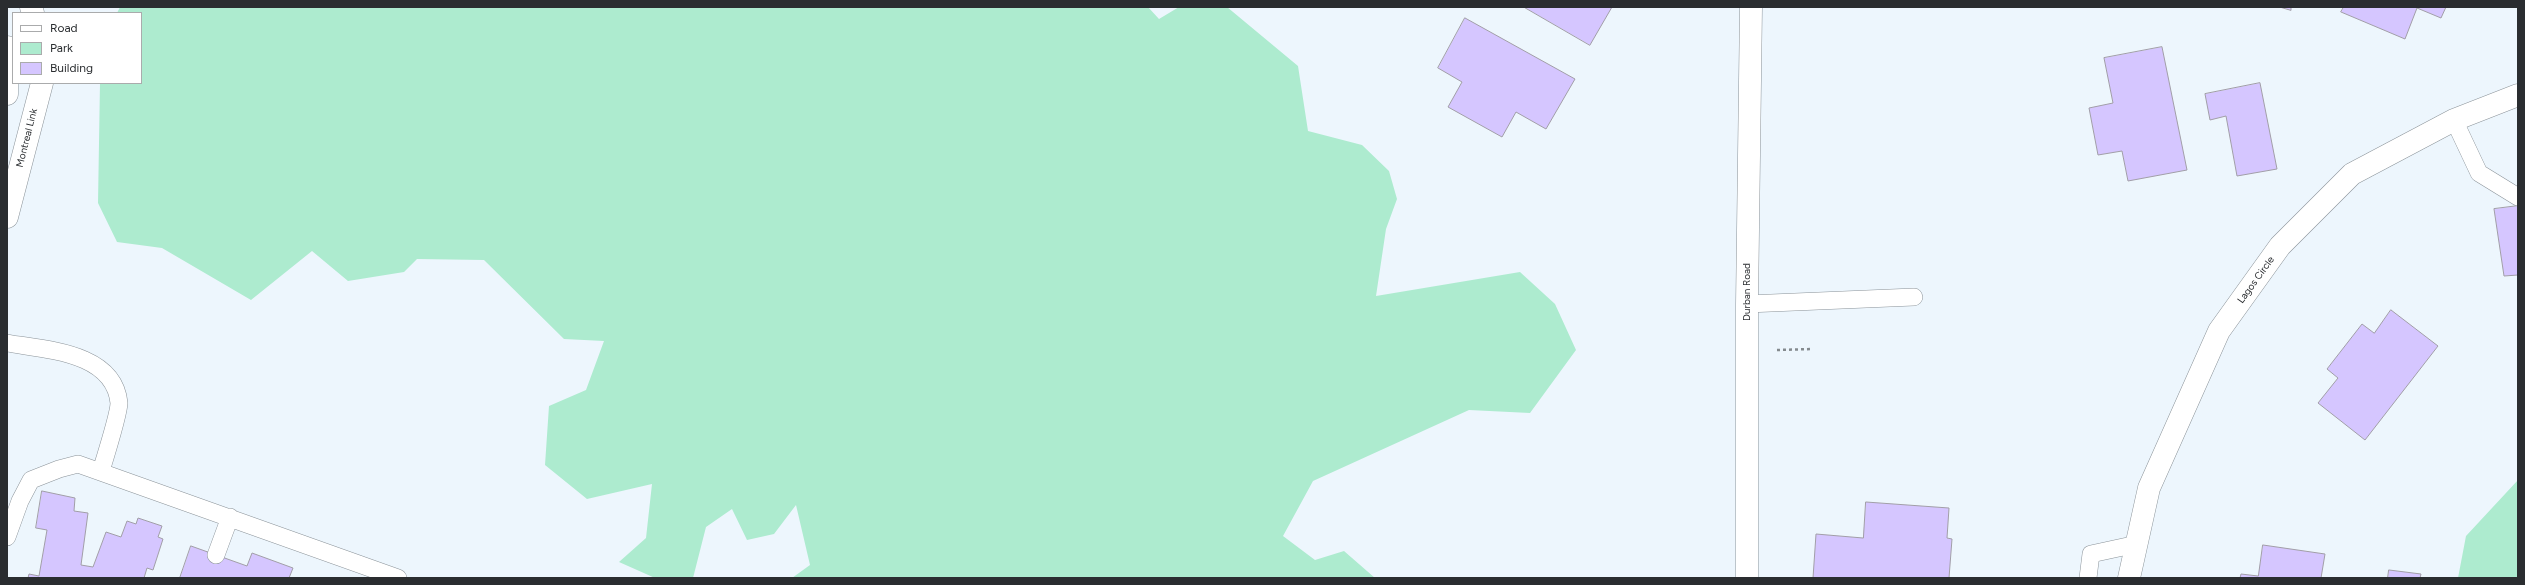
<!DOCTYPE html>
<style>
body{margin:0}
#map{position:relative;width:2525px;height:585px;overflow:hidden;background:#edf6fd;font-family:Figtree,sans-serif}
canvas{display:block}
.frame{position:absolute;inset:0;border:8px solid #2a2d30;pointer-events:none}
.legend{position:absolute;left:12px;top:12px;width:130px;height:72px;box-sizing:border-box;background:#fff;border:1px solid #aaabac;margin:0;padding:5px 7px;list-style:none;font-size:12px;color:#2a2d30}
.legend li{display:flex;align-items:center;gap:8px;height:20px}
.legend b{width:20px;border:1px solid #aaabac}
</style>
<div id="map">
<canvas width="2525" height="585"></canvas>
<div class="frame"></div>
<ul class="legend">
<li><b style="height:5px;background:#fff"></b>Road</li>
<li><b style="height:11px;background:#adebcf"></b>Park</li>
<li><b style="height:11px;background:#d5c6ff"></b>Building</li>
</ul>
</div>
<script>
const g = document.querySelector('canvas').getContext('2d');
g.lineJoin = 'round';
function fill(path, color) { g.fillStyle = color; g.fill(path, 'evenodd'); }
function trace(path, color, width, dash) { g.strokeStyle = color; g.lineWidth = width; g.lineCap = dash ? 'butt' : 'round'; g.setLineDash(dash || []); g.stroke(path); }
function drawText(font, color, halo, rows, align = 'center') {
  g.font = font + ' Figtree,sans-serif'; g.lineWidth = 4; g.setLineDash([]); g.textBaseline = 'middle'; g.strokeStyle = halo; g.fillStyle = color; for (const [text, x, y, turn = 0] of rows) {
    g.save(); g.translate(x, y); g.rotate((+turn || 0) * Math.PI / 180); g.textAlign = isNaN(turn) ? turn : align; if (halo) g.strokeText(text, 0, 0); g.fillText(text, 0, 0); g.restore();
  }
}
fill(new Path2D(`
 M120,7H1148L1159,19L1179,7H1227L1298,66L1308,131L1362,145L1389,171L1397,199L1386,229L1376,296L1520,272L1555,304L1576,350L1530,413L1469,410L1313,481L1283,536L1315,560L1344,551L1375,578H792L810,565L796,505L774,534L747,540L732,509L706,527L693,578H655L619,562L646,538L652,484L587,499L545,465L549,406L586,390L604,341L564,339L484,260L417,259L404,272L348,281L312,251L251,300L162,248L117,242L98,203L100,83H141V13H117Z
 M2518,480V578H2458L2466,536Z`), '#adebcf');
const building = new Path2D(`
 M1524,7H1612L1590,45Z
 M2280,7H2291V10Z
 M2344,7H2446L2441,18L2417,8L2405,39L2341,12Z
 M1465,18L1575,79L1546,129L1516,112L1502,137L1448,107L1462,82L1438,68Z
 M2162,47L2187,170L2128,181L2122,151L2098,155L2089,108L2113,103L2104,58Z
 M2260,83L2277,169L2237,176L2226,116L2210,120L2205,94Z
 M2518,206V275L2504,276L2494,209Z
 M2391,310L2438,346L2365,440L2318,403L2338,378L2327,369L2362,324L2374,333Z
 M42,491L75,498L74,511L88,513L81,565L93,567L106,532L121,537L127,521L136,524L138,518L162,526L158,537L163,539L153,570L147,568L144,578H28L29,574L39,576L47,530L36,528Z
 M1866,502L1949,508L1947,538L1952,539L1949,578H1813L1816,534L1863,538Z
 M2263,545L2325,554L2321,578H2240L2241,574L2258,576Z
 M191,546L247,566L252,553L293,568L289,578H180Z
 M2389,570L2421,574L2420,578H2388Z`);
fill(building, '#d5c6ff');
trace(building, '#a19ea7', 1);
const lane = new Path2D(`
 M2454,120L2479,173L2518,197
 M1747,304L1914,297
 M7,343C46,350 114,352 119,403C119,413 105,458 101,471
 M7,537L20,501L31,480L59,469L78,464L398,578
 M216,555L230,517
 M2088,578L2091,554L2137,544`);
const street = new Path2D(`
 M31,7L33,13
 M7,47V94
 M7,217L42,83
 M1747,578V304L1751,7
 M2129,578L2149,488L2219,331L2280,246L2352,174L2454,120L2518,95`);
trace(lane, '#8b9399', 18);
trace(street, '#8b9399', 23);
trace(new Path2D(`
 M1777,350L1812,349`), '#848a8e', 2.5, [3, 3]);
trace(lane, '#fff', 17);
trace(street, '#fff', 22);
drawText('10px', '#2a2d30', '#fff', [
 ["Montreal Link",27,138,-76],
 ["Lagos Circle",2256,280,-54],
 ["Durban Road",1747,292,-90]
]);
</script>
